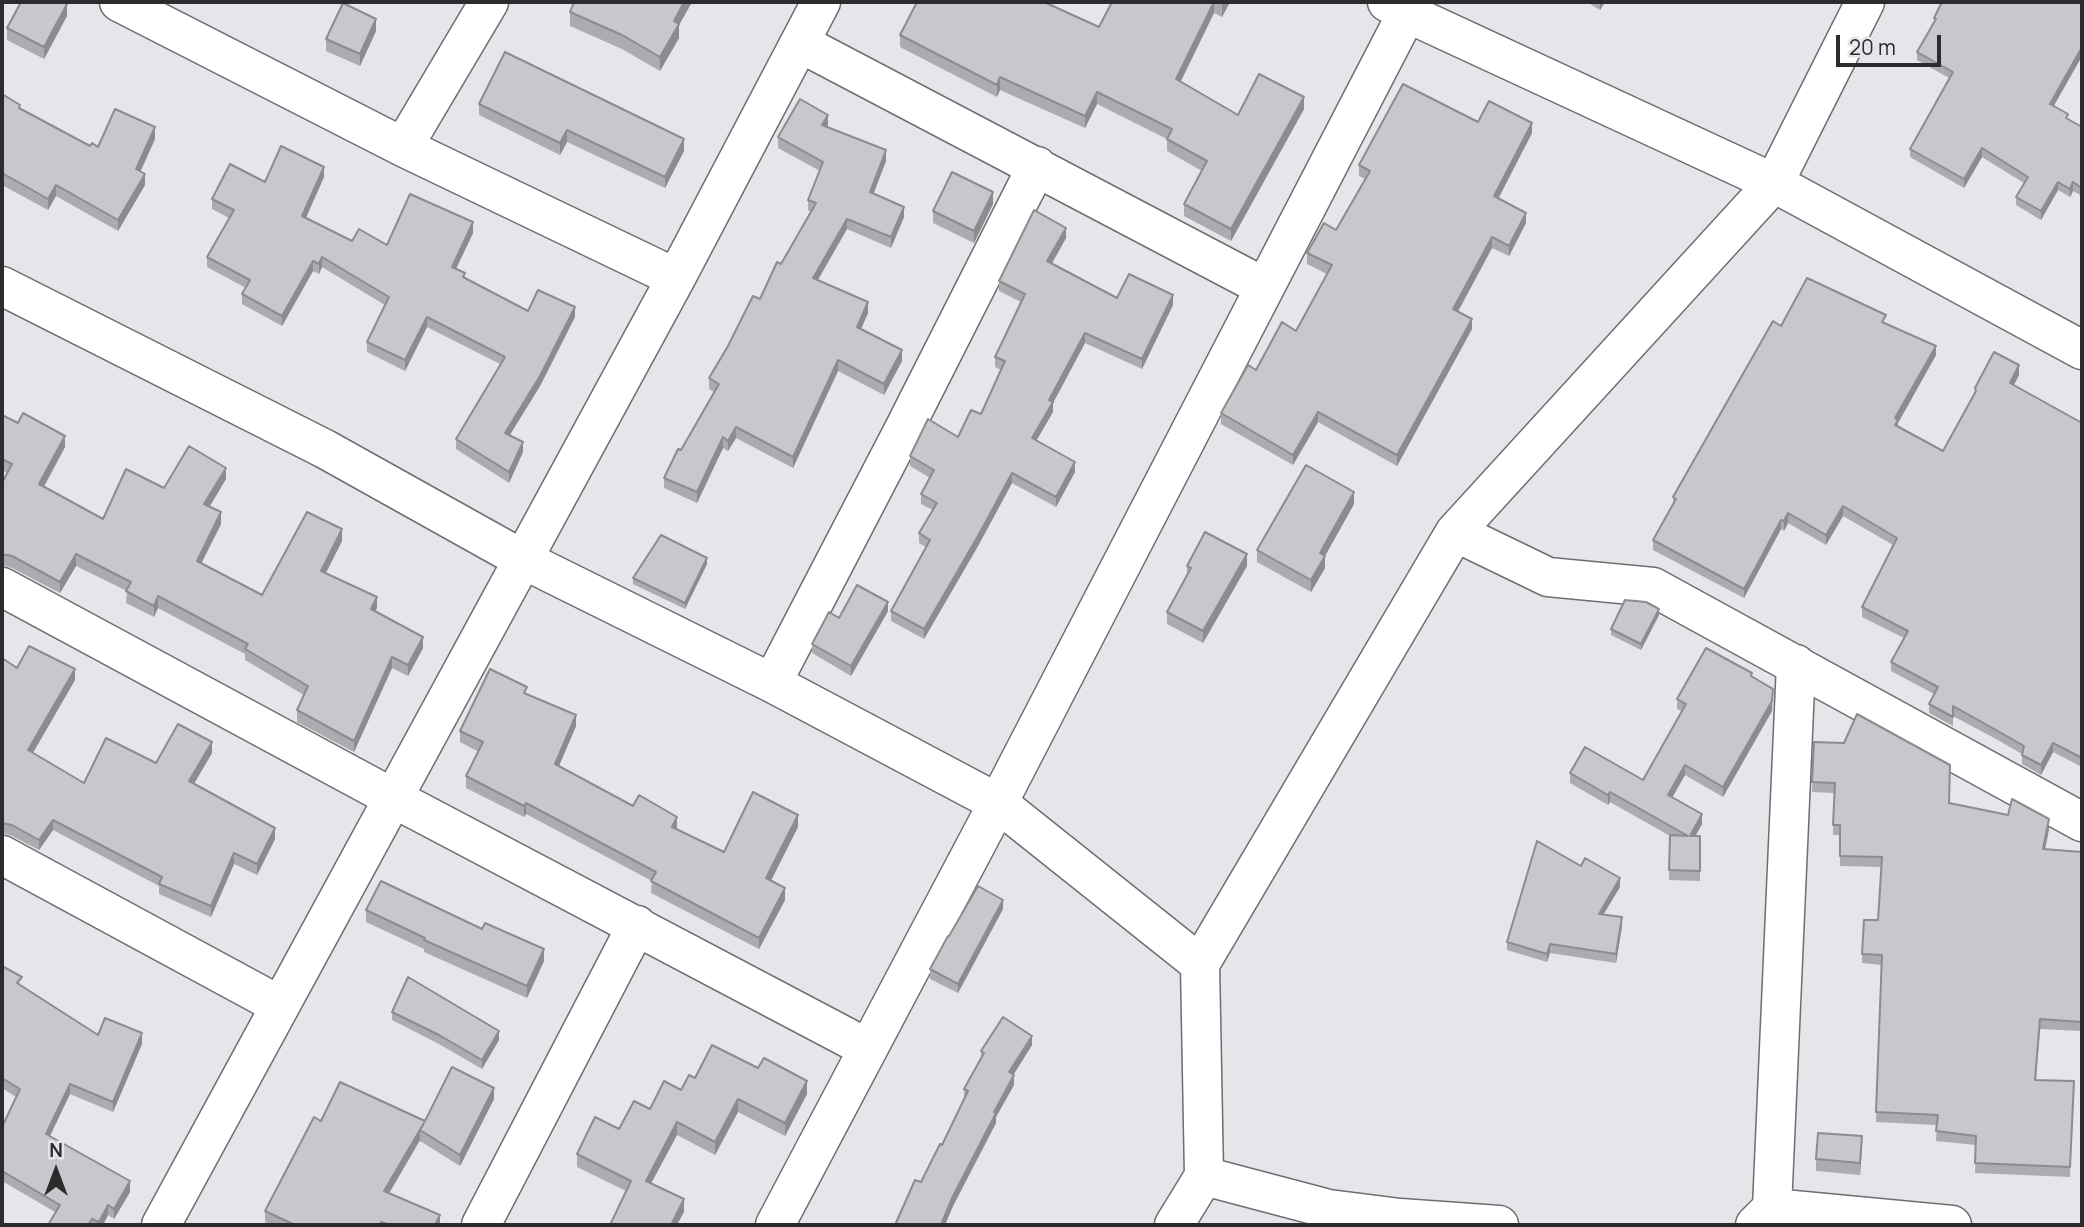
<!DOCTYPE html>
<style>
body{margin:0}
#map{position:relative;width:2084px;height:1227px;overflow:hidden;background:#e4e6e9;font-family:Manrope,sans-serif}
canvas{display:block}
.frame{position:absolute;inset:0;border:4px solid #2b2c2e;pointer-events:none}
.north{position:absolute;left:21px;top:1136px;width:70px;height:70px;-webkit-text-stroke:5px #e4e6e9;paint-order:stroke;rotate:0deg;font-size:19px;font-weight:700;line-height:28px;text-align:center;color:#2b2c2e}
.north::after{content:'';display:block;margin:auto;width:24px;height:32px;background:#2b2c2e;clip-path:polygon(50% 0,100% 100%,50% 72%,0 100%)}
.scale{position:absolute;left:1836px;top:35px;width:105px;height:32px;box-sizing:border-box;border:4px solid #2b2c2e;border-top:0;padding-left:9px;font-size:21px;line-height:24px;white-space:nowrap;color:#2b2c2e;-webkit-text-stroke:5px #e4e6e9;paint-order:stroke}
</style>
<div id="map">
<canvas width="2084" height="1227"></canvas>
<div class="frame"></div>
<div class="north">N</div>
<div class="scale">20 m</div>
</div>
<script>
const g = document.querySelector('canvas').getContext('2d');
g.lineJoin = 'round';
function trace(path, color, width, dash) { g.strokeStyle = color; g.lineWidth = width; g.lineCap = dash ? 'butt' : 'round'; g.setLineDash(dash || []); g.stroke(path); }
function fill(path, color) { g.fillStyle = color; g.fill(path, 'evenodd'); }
const minor = new Path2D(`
 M119,2L403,147L676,278
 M1387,2L1407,13L1774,183L2082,350
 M800,43L1264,287
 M403,147L489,2
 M2,286L325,449L522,559L772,683L998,803L1200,964
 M1455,532L1548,577L1653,587L2082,822
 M2,587L393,798L867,1048
 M772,683L904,429L1037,166
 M2,855L279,1005
 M1204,1176L1329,1209L1400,1218L1499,1225
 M1772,1208L1796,664
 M161,1225L676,278L821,2
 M481,1225L637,925
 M775,1225L998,803L1407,13
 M1174,1225L1204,1176L1200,964L1455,532L1774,183L1865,2
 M1755,1225L1772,1208L1952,1225`);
trace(minor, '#6d6e72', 41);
trace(minor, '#fff', 38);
fill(new Path2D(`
 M574,2H692L679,25V38L660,71L622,49L570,26V12Z
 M1112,2H1230L1222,17L1214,13L1181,81L1238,115L1304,109L1231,241L1184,216V204L1202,171L1167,151V139L1097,104L1085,128L1000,90L997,97L900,47V35L1099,27Z
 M1587,2H1605L1600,10Z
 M2082,2V56L2054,106L2068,119L2082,127V196L2073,191L2070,197L2058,190L2041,220L2016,205V197L2024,183L1982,157L1964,188L1910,157V149L1949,78L1917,60V52L1934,22V18Z
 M67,16L44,59L7,40V28Z
 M376,31L360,66L326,51V39Z
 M2,94L20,108L90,146L98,147L155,139L141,171L145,185L118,231L56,196L48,210L2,185Z
 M479,104L684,151L665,188L567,142L560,155L479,115Z
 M1478,122L1532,133L1498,198L1526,223L1509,256L1492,248L1458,312L1472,329L1397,466L1318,422L1293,465L1221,424V413L1256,370L1296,331L1327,274L1307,264V253L1336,230L1365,179L1359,176V165Z
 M828,126L827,127L886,161L873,193L904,217L891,248L847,229L818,280L868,313L861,329L902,361L884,395L838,371L793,468L736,438L728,451L723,448L697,503L664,488V478L714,392L709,389V378L760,299L811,212L808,210V200L820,171L778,148V137Z
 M324,177L306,218L352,241L387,245L473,233L456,269L465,278L528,311L575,317L540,386L509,436L523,452L509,483L456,449V439L500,364L427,327L405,371L367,352V342L385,305L322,267L319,274L313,271L282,326L242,304V294L246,288L207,267V257L229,218L212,209V199Z
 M993,204L974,243L933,223V211Z
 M1066,238L1052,264L1117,298L1173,305L1142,369L1085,343L1053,403V412L1036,441L1075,472L1056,507L1012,483L978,546L924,639L891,621V611L926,547L919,543V533L933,510L921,504V494L930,478L910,466V456L958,437L981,414L1001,370L995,367V357L1021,302L999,291V281Z
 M1886,324L1936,355L1898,423V426L1943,451L1975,394V388L2019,375L2014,385L2082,423V767L2053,752L2041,775L2022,764V754L1996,739L1953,716V726L1929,713V704L1934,694L1891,671V662L1904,638L1862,617V607L1893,545L1843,516L1826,545L1788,523L1784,531L1781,529L1744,598L1653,550V540L1673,504V497Z
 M2,415L65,447L44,487L103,519L164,488L226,479L209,507L221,524L201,563L262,595L342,541L326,573L377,608L375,611L423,648L408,676L392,668L354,752L297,722V710L304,695L245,660V654L158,608L154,617L126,603L127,591L76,566L60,593L12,568L2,565V483L7,473L2,470Z
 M1354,504L1325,556V568L1311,592L1257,562V550Z
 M707,564L685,609L633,584V578Z
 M1187,566H1247L1203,643L1167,624V612L1187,576Z
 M888,611L851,676L812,653V644L839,618Z
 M1659,615L1641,650L1611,635V629Z
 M2,658L17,668L75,680L33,753L84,783L156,763L212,753L194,784L275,839L257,875L234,864L211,917L159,894V886L53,830L39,850L12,836L2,833Z
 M1752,677L1772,711L1723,797L1685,775L1672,797L1702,824L1695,836H1700V881L1669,880L1670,836L1610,802L1608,805L1570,783V773L1643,780L1682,711L1677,709V699Z
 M527,694L576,726L559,766L677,829V830L724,852L798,827L771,881L785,900L759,949L651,893L652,881L526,814L524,817L466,788V776L479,752L460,742V731Z
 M1814,742L1950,803L2049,829L2045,849L2082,852V1031L2040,1029L2036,1080L2074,1081L2070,1177L1975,1173L1976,1145L1936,1141L1937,1125L1876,1122L1881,965L1862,963V954L1878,920L1881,867L1840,866V835H1833L1834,793L1812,792Z
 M1620,887L1603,914L1622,926L1616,963L1550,953L1547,962L1507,950V942Z
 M1003,909L958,993L930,979V969L949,936Z
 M366,910L544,961L527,998L424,952V949L366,922Z
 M2,966L22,986L98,1035L142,1044L113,1112L70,1094L50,1136L130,1192L114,1219L108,1215L103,1225H48L55,1212L2,1181V1127L16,1097L2,1088Z
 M392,1012L499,1040L482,1069L439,1044L392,1020Z
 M1032,1045L1013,1075L1014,1085L996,1117V1123L953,1206L945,1225H895L942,1145L964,1099V1089L981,1058V1051Z
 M681,1090L807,1094L785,1136L738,1112L715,1155L677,1135L651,1183L684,1212L626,1191L577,1167V1154L619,1129Z
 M494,1099L460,1166L420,1141V1140L389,1193L440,1225H273L265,1222V1211L321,1121H425Z
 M1862,1148L1860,1175L1816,1171V1159Z`), '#abacaf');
fill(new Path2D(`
 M684,2H692L679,25V38L660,71V57L674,21Z
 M1214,2V13L1176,91V79Z
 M1224,2H1230L1222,17V5Z
 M1602,2H1605L1600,10V4Z
 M67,4V16L44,59V47Z
 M376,19V31L360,66V54Z
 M2082,47V56L2050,112V104Z
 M1000,77V90L997,97V85Z
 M1097,92V104L1085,128V116Z
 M1304,97V109L1231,241V229Z
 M828,115V126L822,136V125Z
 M1532,123V133L1494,207V196Z
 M155,127V139L136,180V169Z
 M567,130V142L560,155V143Z
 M684,139V151L665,188V177Z
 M1982,148V157L1964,188V179Z
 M886,150V161L870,203V192Z
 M324,167V177L302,226V216Z
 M145,174V185L118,231V220Z
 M2058,182V190L2041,220V211Z
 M2073,182V191L2070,197V189Z
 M56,185V196L48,210V199Z
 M993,192V204L974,243V231Z
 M904,207V217L891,248V237Z
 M1526,213V223L1509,256V246Z
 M847,219V229L813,288V278Z
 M473,222V233L452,277V267Z
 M1066,228V238L1047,271V261Z
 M1492,237V248L1453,320V309Z
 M322,257V267L319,274V264Z
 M313,261V271L282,326V316Z
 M1173,295V305L1142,369V359Z
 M868,302V313L857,338V327Z
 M575,307V317L540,386L505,443V433Z
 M427,317V327L405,371V360Z
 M1472,319V329L1397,466V455Z
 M1085,333V343L1053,403V412L1032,448V438L1049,400Z
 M1936,346V355L1898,423V429L1895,434V418Z
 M902,350V361L884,395V384Z
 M838,360V371L793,468V457Z
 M2019,365V375L2010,392V383Z
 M1318,412V422L1293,465V455Z
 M736,427V438L728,451V441Z
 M65,436V447L39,495V484Z
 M723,437V448L697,503V492Z
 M523,442V452L509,483V472Z
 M1075,462V472L1056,507V497Z
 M226,468V479L204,516V504Z
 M1012,473V483L978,546L924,639V629Z
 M1354,492V504L1325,556V568L1311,592V580L1320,553Z
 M1843,506V516L1826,545V535Z
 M221,512V524L197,572V561Z
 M1788,513V523L1784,531V521Z
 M1781,520V529L1744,598V589Z
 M342,529V541L321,582V571Z
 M76,554V566L60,593V582Z
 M1247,554V566L1203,643V631Z
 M707,558V564L685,609V603Z
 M158,596V608L154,617V606Z
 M377,597V608L371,620V609Z
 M888,602V611L851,676V666Z
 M1659,609V615L1641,650V644Z
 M423,637V648L408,676V665Z
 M392,657V668L354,752V741Z
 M75,669V680L28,761V750Z
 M1773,689L1772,711L1723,797V787Z
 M576,715V726L555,775V764Z
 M212,742V753L189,792V781Z
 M2053,743V752L2041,775V765Z
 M1685,765V775L1668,805V795Z
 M1610,792V802L1608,805V795Z
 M526,803V814L524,817V806Z
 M1702,814V824L1690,846V836Z
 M798,815V827L766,890V878Z
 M677,817V829L672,839V827Z
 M2049,819V829L2043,859V849Z
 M53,820V830L39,850V840Z
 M275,828V839L257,875V864Z
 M234,853V864L211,917V906Z
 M1620,878V887L1599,922V914Z
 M785,888V900L759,949V938Z
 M1003,900V909L958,993V984Z
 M1622,917V926L1616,963V954Z
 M1550,944V953L1547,962V954Z
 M544,949V961L527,998V986Z
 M499,1031V1040L482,1069V1060Z
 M142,1033V1044L113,1112V1102Z
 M1032,1036V1045L1009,1082V1072Z
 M1014,1075V1085L996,1117V1123L953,1206L945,1225H941L953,1196L994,1112Z
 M807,1081V1094L785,1136V1123Z
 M70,1084V1094L46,1144V1134Z
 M494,1088V1099L460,1166V1155Z
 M738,1099V1112L715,1155V1142Z
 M677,1122V1135L646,1193V1181Z
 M424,1123L420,1130V1140L384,1202V1191Z
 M1862,1136V1148L1860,1175V1163Z
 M130,1181V1192L114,1219V1209Z
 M684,1199V1212L677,1225H671Z
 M108,1205V1215L103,1225H99V1222Z
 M440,1215V1225H435Z`), '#8b8c8f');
const building = new Path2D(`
 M21,2H62L67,4L44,47L7,28Z
 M574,2H684L674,21L679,24L660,57L622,35L570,12Z
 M917,2H1044L1099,27L1112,2H1214L1176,79L1238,115L1259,74L1304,97L1231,229L1184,204L1207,161L1167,139L1172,129L1097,92L1085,116L1000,77L997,85L900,35Z
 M1942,2H2082V47L2050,104L2068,114L2066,118L2082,127V188L2073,182L2070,189L2058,182L2041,211L2016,197L2028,177L1982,148L1964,179L1910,149L1953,72L1917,52L1936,19L1934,18Z
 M343,3L376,19L360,54L326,39Z
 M505,52L684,139L665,177L567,130L560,143L479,104Z
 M1403,84L1478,122L1489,101L1532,123L1494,196L1526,213L1509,246L1492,237L1453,309L1472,319L1397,455L1318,412L1293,455L1221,413L1248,365L1256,370L1282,322L1296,331L1332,265L1307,253L1324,223L1336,230L1370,171L1359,165Z
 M2,94L20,105L19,108L90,146L92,143L98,147L115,109L155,127L136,169L145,174L118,220L56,185L48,199L2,173Z
 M800,99L828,115L822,125L886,150L870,192L904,207L891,237L847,219L813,278L868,302L857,327L902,350L884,384L838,360L793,457L736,427L728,441L723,437L697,492L664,478L678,449L681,450L719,384L709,378L728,346L753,296L760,299L777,262L781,264L816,203L808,200L823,162L778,137Z
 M281,146L324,167L302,216L352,241L359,229L387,245L410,194L473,222L452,267L465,273L463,277L528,311L538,290L575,307L540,376L505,433L523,442L509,472L456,439L505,357L427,317L405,360L367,342L389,297L322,257L319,264L313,261L282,316L242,294L250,280L207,257L234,210L212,199L230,164L265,182Z
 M952,172L993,192L974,231L933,211Z
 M1034,210L1066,228L1047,261L1117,298L1129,274L1173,295L1142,359L1085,333L1049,400L1053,402L1032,438L1075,462L1056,497L1012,473L978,536L924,629L891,611L930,540L919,533L937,503L921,494L934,470L910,456L928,419L958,437L971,410L981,414L1005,361L995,357L1025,294L999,281Z
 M1807,278L1886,315L1882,322L1936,346L1895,418L1898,420L1895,425L1943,451L1976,391L1975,388L1994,352L2019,365L2010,383L2082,423V758L2053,743L2041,765L2022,755L2024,746L1996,730L1953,706V717L1929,704L1938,687L1891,662L1908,631L1862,607L1897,538L1843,506L1826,535L1788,513L1784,521L1781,520L1744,589L1653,540L1676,499L1673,497L1773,321L1781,326Z
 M23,413L65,436L39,484L103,519L126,469L164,488L189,446L226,468L204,504L221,512L197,561L262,595L307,512L342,529L321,571L377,597L371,609L423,637L408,665L392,657L354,741L297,710L308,686L245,649L248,644L158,596L154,606L126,591L131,582L76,554L60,582L12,556L2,554V483L12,464L2,459V415L18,423Z
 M1306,465L1354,492L1320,553L1325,556L1311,580L1257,550Z
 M1205,532L1247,554L1203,631L1167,612L1191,568L1187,566Z
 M661,535L707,558L685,603L633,578Z
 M857,585L888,602L851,666L812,644L829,612L839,618Z
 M1625,600L1646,602L1659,609L1641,644L1611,629Z
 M29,646L75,669L28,750L84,783L106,738L156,763L178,724L212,742L189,781L275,828L257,864L234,853L211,906L159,884L162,877L53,820L39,840L12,825L2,823V658L17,668Z
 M1706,648L1752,673L1751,676L1773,689L1772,701L1723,787L1685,765L1668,795L1702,814L1690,836H1700V871L1669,870L1670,835L1688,836L1610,792L1608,795L1570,773L1585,747L1643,780L1686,704L1677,699Z
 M490,669L527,687L524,693L576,715L555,764L633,806L639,795L677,817L672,827L724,852L753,792L798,815L766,878L785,888L759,938L651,881L656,872L526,803L524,806L466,776L483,742L460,731Z
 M1857,714L1950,765L1949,803L2008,815L2012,799L2049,819L2043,849L2082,852V1022L2040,1019L2035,1080L2074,1081L2070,1167L1975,1163L1976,1136L1936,1131L1938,1115L1876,1112L1882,955L1862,954L1864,920H1878L1882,857L1840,856V825H1833L1835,783L1812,782L1814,742L1844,743Z
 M1537,841L1581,866L1585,858L1620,878L1599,914L1622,917L1616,954L1550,944L1547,954L1507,942Z
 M381,881L482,929L485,923L544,949L527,986L424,940L425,938L366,910Z
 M978,886L1003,900L958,984L930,969L948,936H949Z
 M2,966L22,977L17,983L98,1035L105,1018L142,1033L113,1102L70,1084L46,1134L130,1181L114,1209L108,1205L99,1222L92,1219L88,1225H48L60,1205L2,1171V1127L20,1089L2,1078Z
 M408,977L499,1031L482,1060L439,1035L392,1012Z
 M1003,1017L1032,1036L1009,1072L1014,1075L994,1112L996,1113L953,1196L941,1225H895L915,1180L921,1182L940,1144L942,1145L968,1091L964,1089L984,1053L981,1051Z
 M712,1045L758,1068L764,1058L807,1081L785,1123L738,1099L715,1142L677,1122L646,1181L684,1199L671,1225H610L631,1181L577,1154L595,1117L619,1129L634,1101L650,1109L664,1081L681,1090L689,1075L695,1078Z
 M452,1067L494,1088L460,1155L420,1130L424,1123L384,1191L440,1215L435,1225H390L381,1222L380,1225H295L265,1211L314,1117L321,1121L340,1082L425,1121Z
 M1818,1133L1862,1136L1860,1163L1816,1159Z`);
fill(building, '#c7c8cc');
trace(building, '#8b8c8f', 2);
</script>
